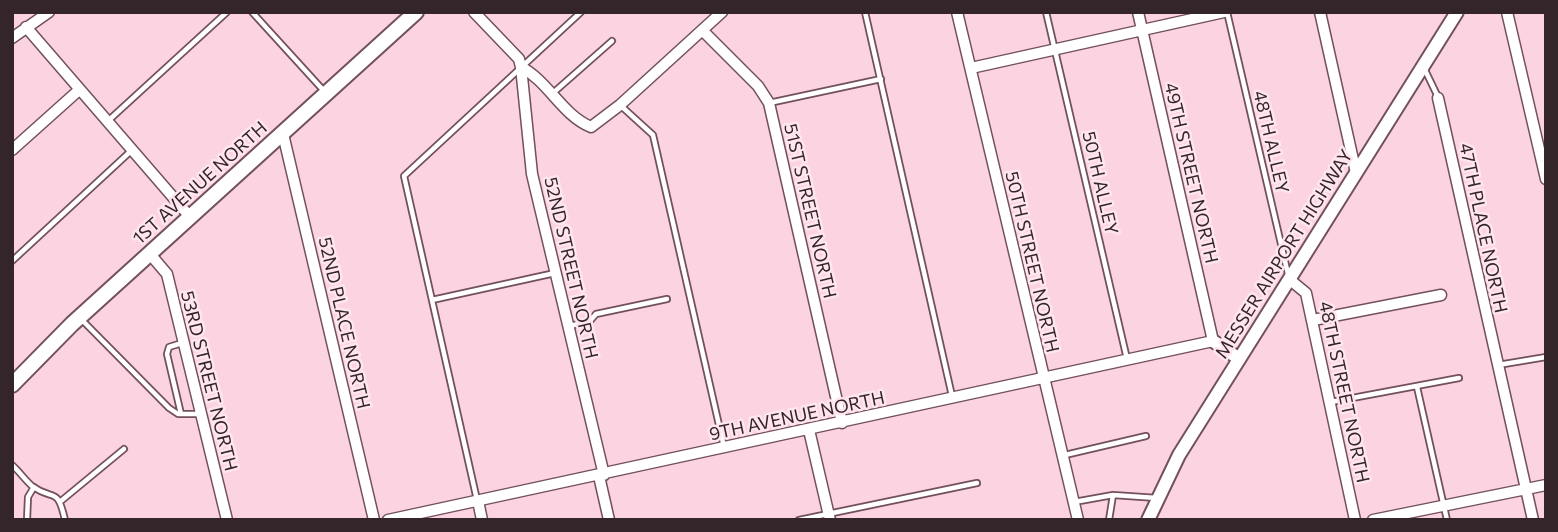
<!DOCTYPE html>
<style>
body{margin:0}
#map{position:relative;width:1558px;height:532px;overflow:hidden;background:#fcd3e1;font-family:Commissioner,sans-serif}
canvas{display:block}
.frame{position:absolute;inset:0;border:14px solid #34252a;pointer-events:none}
</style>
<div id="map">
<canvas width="1558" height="532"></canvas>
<div class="frame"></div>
</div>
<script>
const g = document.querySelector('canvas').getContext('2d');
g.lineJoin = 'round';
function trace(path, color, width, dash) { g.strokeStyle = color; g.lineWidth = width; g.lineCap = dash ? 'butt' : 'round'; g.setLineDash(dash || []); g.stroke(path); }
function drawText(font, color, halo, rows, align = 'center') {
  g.font = font + ' Commissioner,sans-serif'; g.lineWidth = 5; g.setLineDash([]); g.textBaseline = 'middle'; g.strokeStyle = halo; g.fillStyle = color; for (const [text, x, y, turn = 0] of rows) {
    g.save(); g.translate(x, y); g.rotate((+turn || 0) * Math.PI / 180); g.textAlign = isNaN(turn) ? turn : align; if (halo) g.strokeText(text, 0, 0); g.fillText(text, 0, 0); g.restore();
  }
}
const service = new Path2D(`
 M252,12L324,91
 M865,12L952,396
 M1046,12L1127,359
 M1227,12L1288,274
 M1425,70L1438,97
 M553,93L612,41
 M769,103L881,79
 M620,105L653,135L724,447
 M109,120L227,12
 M12,261L132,150
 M432,300L555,273
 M80,318L169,408L178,414H200
 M570,326L590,321L596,314L667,299
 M1498,365L1546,357
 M1417,387L1447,520
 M1331,402L1459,378
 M181,414L167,354L169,347L182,343
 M1065,455L1146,436
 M12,465C19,471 25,480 32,486C54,502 57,485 65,520
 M477,500L404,176L581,12
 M61,501L124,449
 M1074,502L1113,495L1157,498
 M27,520L28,497L34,487
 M799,520L977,483
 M1109,520L1113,495`);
const minor = new Path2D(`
 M474,12L519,59L521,67L532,174L604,475
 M957,12L1078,520
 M1320,12L1356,173
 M1507,12L1546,179
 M26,27L191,218
 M702,30L758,86L769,103L842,423
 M12,38L49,12
 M521,67C549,82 562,115 591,127L620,105L722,12
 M971,68L1224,12
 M1438,98L1533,520
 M283,134L374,520
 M12,150L79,90
 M150,254L167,274L227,520
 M1289,279L1306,293L1355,520
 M1313,320L1441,295
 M809,430L830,520
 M599,476L609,520
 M478,501L482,520
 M388,520L1213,341L1138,12
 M1373,520L1546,485`);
const secondary = new Path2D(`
 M1213,341L1238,358
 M1148,520L1179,455L1457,12`);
const primary = new Path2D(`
 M12,385L72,324L416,12`);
trace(service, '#72505d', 8);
trace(minor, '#72505d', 13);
trace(secondary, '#72505d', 16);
trace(primary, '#72505d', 18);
trace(service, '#fff', 4.5);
trace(minor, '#fff', 10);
trace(secondary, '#fff', 12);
trace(primary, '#fff', 14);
drawText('18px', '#34252a', '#ffe6ee', [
 ["48TH ALLEY",1271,142,77],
 ["49TH STREET NORTH",1191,173,77],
 ["1ST AVENUE NORTH",200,183,-42],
 ["50TH ALLEY",1100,183,77],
 ["51ST STREET NORTH",810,211,77],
 ["47TH PLACE NORTH",1483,228,78],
 ["MESSER AIRPORT HIGHWAY",1284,254,-58],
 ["50TH STREET NORTH",1032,262,77],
 ["52ND STREET NORTH",571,268,77],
 ["52ND PLACE NORTH",344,323,77],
 ["53RD STREET NORTH",209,381,76],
 ["48TH STREET NORTH",1344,392,78],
 ["9TH AVENUE NORTH",797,416,-12]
]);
</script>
